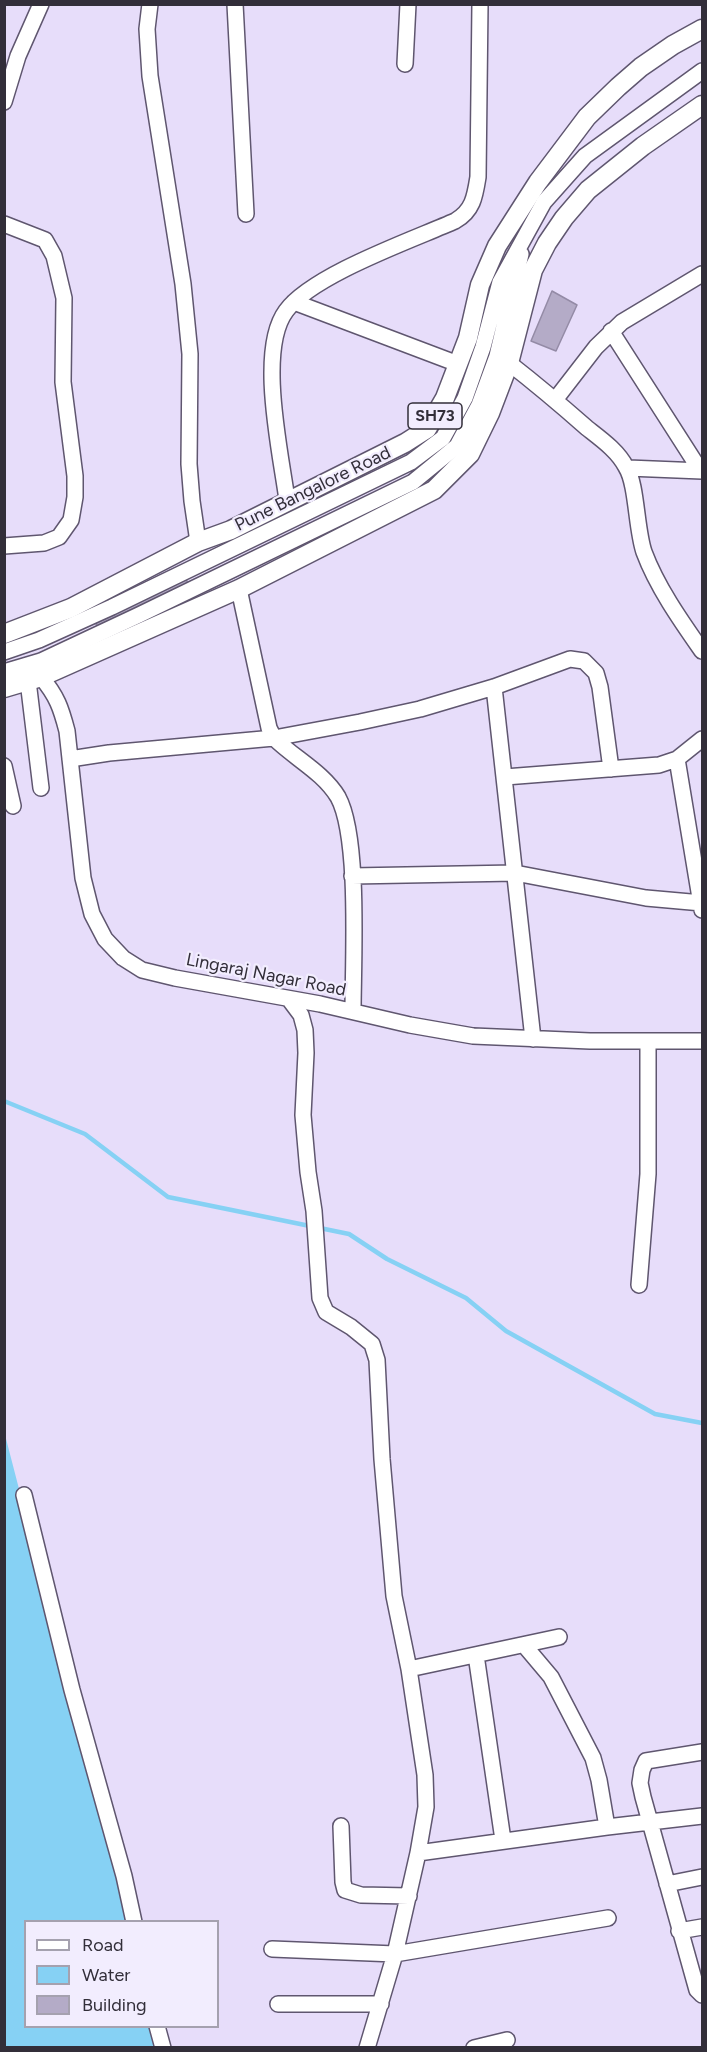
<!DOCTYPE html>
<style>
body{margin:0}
#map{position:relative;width:707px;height:2052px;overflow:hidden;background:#e7ddfa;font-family:Figtree,sans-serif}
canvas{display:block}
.frame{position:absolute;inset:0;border:6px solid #322e39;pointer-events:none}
.legend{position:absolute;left:24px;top:1920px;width:195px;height:108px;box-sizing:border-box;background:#f2edfe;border:2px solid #a5a1af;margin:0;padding:8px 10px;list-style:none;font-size:18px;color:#322e39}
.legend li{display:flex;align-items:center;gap:12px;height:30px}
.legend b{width:30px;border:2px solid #a5a1af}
</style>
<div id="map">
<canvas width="707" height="2052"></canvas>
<div class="frame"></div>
<ul class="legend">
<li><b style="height:8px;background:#fff"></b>Road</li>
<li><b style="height:16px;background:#86d1f4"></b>Water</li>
<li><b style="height:16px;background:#b4abc7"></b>Building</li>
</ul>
</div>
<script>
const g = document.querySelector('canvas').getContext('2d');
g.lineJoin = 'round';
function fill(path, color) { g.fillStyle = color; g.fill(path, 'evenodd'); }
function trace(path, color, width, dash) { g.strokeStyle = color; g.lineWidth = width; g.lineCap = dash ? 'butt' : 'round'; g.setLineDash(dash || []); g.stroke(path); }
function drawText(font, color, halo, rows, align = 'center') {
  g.font = font + ' Figtree,sans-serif'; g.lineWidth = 4.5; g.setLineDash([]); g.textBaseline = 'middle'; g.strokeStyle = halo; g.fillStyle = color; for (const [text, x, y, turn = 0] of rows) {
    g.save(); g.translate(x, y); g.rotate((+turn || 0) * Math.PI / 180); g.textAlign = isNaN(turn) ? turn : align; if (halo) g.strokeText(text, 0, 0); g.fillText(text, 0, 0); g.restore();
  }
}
fill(new Path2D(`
 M4,1431L131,1921L26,1922V2026L158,2027L164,2047H5Z`), '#86d1f4');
trace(new Path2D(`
 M4,1101L85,1134L168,1197L349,1234L387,1259L466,1298L506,1331L655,1414L702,1423`), '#86d1f4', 4.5);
const building = new Path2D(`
 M552,291L577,305L556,351L531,341Z
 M185,574L189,589L99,631L94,619Z`);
fill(building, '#b4abc7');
trace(building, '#948ba6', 1.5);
const minor = new Path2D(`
 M150,4L147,29L150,76L183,284L190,354L189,464L192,501L198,542
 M235,4L246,214
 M405,64L408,4
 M4,102L18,56L41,4
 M4,224L45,240L54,256L64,298L63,382L75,476V497L71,520L59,537L44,543L4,546
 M294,302L458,364
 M611,331L700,470
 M509,363C536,384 562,406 587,428C601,439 618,451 626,467C637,484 636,529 644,552C657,587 681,621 702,651
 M555,400L596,347L622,322L702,274
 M628,468L702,471
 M287,500C281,454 257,350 286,311C312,275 412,240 455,221C473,211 475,196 478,177L480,4
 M239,589L269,728L274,738C294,758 323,772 338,797C360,837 353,962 353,1011
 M4,652L39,640L112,607L411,462L443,438L465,398L483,347L500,282L544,202L585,156L702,71
 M4,672L41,661L139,615L413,482L457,446L479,405L497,356L521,254
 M41,677C57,696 61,708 67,731L83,878L92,914L105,939L123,958L142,970L175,978L320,1004L410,1025L473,1036L590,1041H702
 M28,681L41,788
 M494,687L533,1039
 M70,759L109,753L274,738L360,722L420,709L494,687L570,659L584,661L596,673L600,687L611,769
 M677,759L702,910
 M4,766L13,806
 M505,777L659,765L677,759L702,739
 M352,876L515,873L646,898L702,903
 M289,999L301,1015L305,1030L306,1053L303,1115L308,1172L314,1211L320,1298L326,1312L351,1327L372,1344L377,1360L382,1459L394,1596L409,1669L425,1775L426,1807L418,1853L395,1954L367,2048
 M639,1285L648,1174V1041
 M24,1495L72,1690L124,1876L134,1922
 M524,1645L551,1677L593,1758L599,1780L607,1827
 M476,1655L503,1840
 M409,1669L559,1637
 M702,1752L646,1761L642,1770L640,1783L643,1797L697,1990L702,1995
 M341,1826L343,1882L345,1890L361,1895L409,1896
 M418,1853L607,1827L702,1816
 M667,1884L702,1877
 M679,1931L702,1927
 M272,1949L395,1954L608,1918
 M278,2004H381
 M157,2026L163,2048
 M474,2048L507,2040`);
const major = new Path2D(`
 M4,634L71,608L198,542L231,530L405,443L427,429L445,398L468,338L480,285L497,246L538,182L587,117L618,87L641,67L673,45L702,29
 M4,688L41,677L239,589L434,490L470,454L490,413L509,363L533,270L547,243L564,218L588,190L643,146L702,105`);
trace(minor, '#5f566f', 18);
trace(major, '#5f566f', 21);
trace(minor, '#fff', 15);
trace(major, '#fff', 18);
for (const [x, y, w] of [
 [435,416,54]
]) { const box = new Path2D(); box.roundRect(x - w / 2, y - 13, w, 26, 4.5); g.fillStyle = '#f2edfe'; g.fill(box); trace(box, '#322e39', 1.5); }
drawText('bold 16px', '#322e39', null, [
 ["SH73",435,416]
]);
drawText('18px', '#322e39', '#f2edfe', [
 ["Pune Bangalore Road",313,489,-26],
 ["Lingaraj Nagar Road",266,975,11]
]);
</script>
